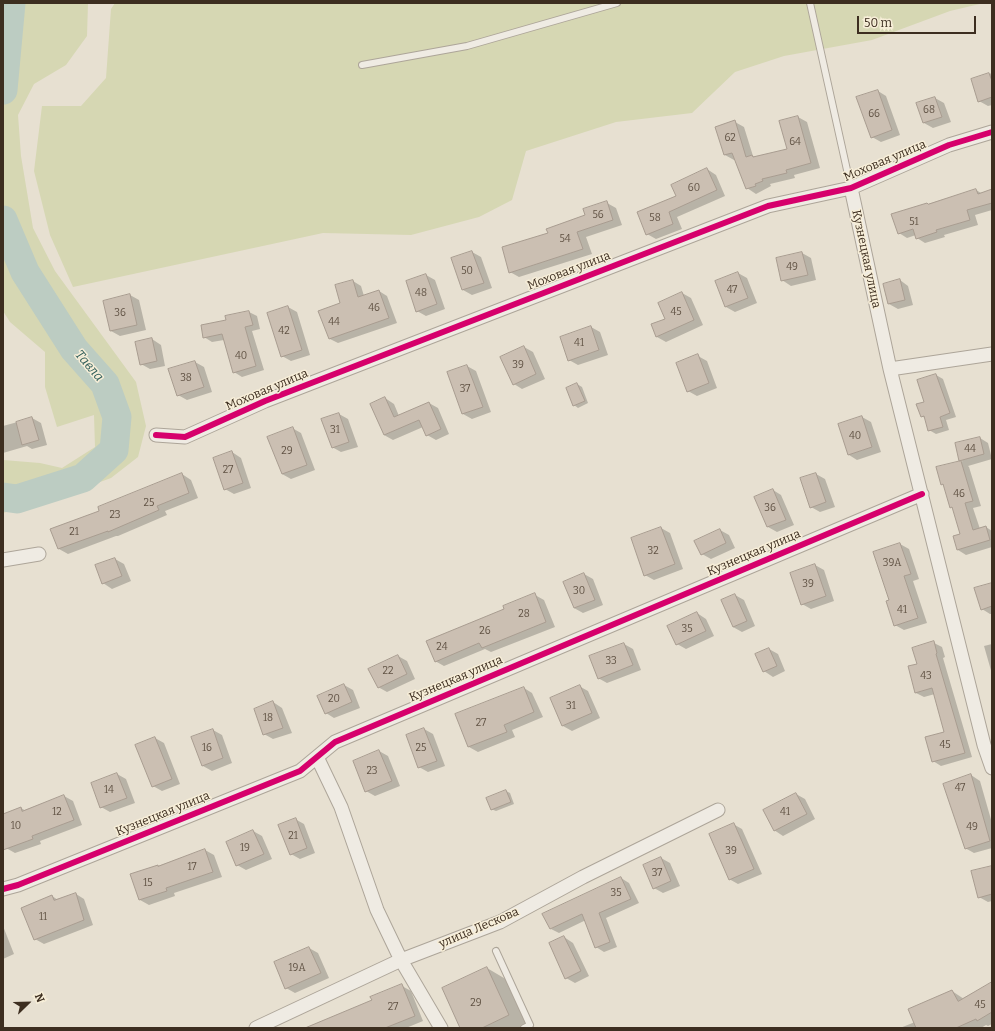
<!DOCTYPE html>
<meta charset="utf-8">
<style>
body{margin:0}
#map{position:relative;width:995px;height:1031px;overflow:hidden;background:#e7e0d1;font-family:Bitter,serif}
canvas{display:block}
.frame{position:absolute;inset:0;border:4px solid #3d2e20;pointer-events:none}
.north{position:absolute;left:8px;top:983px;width:40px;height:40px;-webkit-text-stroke:3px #f7eed8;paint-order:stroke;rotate:67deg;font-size:11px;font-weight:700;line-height:16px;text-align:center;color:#3d2e20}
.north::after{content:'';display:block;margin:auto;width:14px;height:18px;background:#3d2e20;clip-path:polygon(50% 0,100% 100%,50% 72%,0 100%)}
.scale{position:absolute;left:857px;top:16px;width:119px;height:18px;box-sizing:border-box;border:2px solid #3d2e20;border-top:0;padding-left:5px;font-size:12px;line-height:14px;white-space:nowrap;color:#3d2e20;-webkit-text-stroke:3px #f7eed8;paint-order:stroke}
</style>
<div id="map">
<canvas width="995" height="1031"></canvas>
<div class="frame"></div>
<div class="north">N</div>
<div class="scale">50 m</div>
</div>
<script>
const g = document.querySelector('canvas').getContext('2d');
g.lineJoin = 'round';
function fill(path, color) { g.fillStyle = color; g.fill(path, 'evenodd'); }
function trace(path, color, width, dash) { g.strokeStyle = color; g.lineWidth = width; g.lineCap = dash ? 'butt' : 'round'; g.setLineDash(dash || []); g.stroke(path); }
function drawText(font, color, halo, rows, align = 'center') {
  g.font = font + ' Bitter,serif'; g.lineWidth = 3; g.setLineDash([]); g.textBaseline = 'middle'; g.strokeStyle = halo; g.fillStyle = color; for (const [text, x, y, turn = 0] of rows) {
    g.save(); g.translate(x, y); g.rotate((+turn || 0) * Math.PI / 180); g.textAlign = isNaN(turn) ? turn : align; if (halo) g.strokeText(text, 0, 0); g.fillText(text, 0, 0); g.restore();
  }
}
fill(new Path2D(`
 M3,3H88L87,36L66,65L34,84L18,115L21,156L33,228L55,271L136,382L146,426L138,457L111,478L62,496L3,513V460L40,463L62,468L95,447L94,415L57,427L45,387V352L10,322L3,311Z
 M115,3H984L950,11L872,40L784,56L735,72L692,113L616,122L526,151L512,200L479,217L411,235L323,233L73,287L50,235L34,171L42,106H81L106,78L111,9Z`), '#d6d7b3');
fill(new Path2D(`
 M992,73V105L988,106L979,101L972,80Z
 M878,91L886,96L900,135L881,142L872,137Z
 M935,98L944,103L951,122L933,128L924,123Z
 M798,117L807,122L820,168L794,175L795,178L770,184L771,186L756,194L747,188L736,159L734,160L725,155L735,122L744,127L753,156L755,158L788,150Z
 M707,169L716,175L725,196L677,217L682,229L656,239L647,234L678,196Z
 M976,190L981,193L992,190V210L975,215L978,225L944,235L945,237L925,243L917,238L916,235L907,238L899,233L929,205Z
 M607,203L616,208L622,225L586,237L592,254L519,277L510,272L549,233L586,216Z
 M472,252L481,257L492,288L472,295L463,290L452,259Z
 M802,253L811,258L816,280L791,286L782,280Z
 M738,273L747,278L757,303L735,312L726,307Z
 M426,275L435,280L445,309L426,316L417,311Z
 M900,280L908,286L913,305L898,309L889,304Z
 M353,281L361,286L364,296L379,291L387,296L397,323L338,343L330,339L342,304Z
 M682,293L691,298L703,325L666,342L657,337L652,325L667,320Z
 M130,295L139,300L146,330L120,336L111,331Z
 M288,307L297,312L310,355L291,361L282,356Z
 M249,312L257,316L260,329L252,331L264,370L242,377L234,372L224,340L212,342L204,337L227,321L226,317Z
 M591,327L600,332L608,355L578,365L569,360Z
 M152,339L161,345L165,366L150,369L141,364Z
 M524,347L533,352L545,379L522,389L514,384Z
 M698,356L707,361L717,388L697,396L688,391Z
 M195,362L204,367L212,392L187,400L178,395Z
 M467,366L476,371L491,412L472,419L463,414Z
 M936,375L943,379L956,417L946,420L949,430L936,434L929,430L926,419L922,416L925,402Z
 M577,384L582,387L588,403L578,408L574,405Z
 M385,398L394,404L399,416L429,403L438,408L449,434L436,440L427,435L423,427L393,440L384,435Z
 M339,414L348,419L358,447L341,452L332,447Z
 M862,417L871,422L881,452L857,460L849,455Z
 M32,418L41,423L47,445L32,449L27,446L3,453V426Z
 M292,428L301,433L315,470L291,479L282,474Z
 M980,438L988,443L992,459L968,466L969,467L981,506L973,508L980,529L986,527L992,531V547L966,555L958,550L961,535L954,509L951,507L945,486L942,484L937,468L963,461L960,460Z
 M232,452L241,458L251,488L234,494L225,489Z
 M182,474L191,480L198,498L165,511L167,515L118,536H116L68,554L59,549L52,530L101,511Z
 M816,474L825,479L835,507L820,512L811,507Z
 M773,490L781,495L794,525L777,532L768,527L756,497Z
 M661,528L670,533L683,569L654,580L645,575Z
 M720,530L729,535L735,548L711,559L702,554Z
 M900,544L909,549L919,579L913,581L927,623L904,630L895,625L890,601Z
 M115,559L124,564L131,581L112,589L103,583Z
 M815,565L824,570L834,601L811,609L802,604Z
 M584,574L593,579L603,605L583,613L574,608Z
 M992,584V614H990L982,609Z
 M535,595L544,600L555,627L491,652L485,649L444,666L435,661L505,609Z
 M735,595L744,600L755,626L742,632L733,627Z
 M697,613L706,619L714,636L686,649L677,644Z
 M934,643L942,647L945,657L943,658L972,757L941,766L933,761L945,733L935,694L924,697L916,693L918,664Z
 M624,644L633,649L641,670L607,683L598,678Z
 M992,644V674L984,646Z
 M769,649L778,654L785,671L773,677L764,671Z
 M398,656L407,661L415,679L387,692L378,687Z
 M344,685L353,690L360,708L334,718L326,713Z
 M579,686L588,691L600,718L572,731L563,726Z
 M524,688L532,693L543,717L512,730L515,737L478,752L469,747L456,715Z
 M273,702L282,708L292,733L273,739L264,734Z
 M424,729L433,734L445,766L428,772L419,767Z
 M213,730L222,735L232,763L212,771L203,766Z
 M155,738L164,743L180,784L162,791L153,786Z
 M379,751L388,756L400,786L375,796L366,791Z
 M117,774L126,779L135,803L110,812L101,807Z
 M971,775L980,781L992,823V848L974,853L965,848Z
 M506,791L510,793L514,804L496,811L491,809Z
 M796,794L805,799L815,819L783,836L774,830Z
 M64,796L73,801L82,825L40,841L41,844L15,853L6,848L3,840V815L21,808L26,811Z
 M295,819L304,824L315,853L300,859L291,854Z
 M733,824L742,829L762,874L738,884L729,879Z
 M253,831L262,836L272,859L246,870L237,865Z
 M205,850L214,855L222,877L174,893L175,896L149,905L140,900Z
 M661,858L670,863L680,886L663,893L654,888Z
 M992,867V901L988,902L979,897Z
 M621,878L629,883L639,903L606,918L617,947L604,952L596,947L586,920L559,933L551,929Z
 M76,894L84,899L93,925L44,944L35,939L52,896L58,900Z
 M3,926L14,954L3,959Z
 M564,937L573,943L589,976L575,983L566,978Z
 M309,948L318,953L329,978L295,993L286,988Z
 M487,968L514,984L534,1028H461Z
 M992,983V1024L988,1026L986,1025L981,1028H900L915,1022L952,991L964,999Z
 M402,986L411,991L423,1021L406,1028H315Z`), '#0003');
trace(new Path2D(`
 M3,90L11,3
 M3,220L25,272L74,349L105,384L117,417L114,450L83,478L17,499L3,497`), '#bcccc2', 29);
const building = new Path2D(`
 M989,73L992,81V97L978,102L971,79Z
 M878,90L892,130L871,138L856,97Z
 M935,97L942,117L923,123L916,103Z
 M798,116L811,163L786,170L787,173L762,179L763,181L755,184L756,186L746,189L732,153L724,155L715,127L735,120L746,157L752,155L753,157L787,149L779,121Z
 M707,168L717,190L669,212L673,224L646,235L637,212L676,196L671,185Z
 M976,189L978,194L992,189V203L967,210L970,220L936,230L937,232L916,239L913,229L898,234L891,214L927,203L928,204Z
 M607,201L613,220L577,232L583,249L509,273L502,247L548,233L546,229L585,215L583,209Z
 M472,251L484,283L462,290L451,258Z
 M802,252L808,275L781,281L776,258Z
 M738,272L748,298L725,307L715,281Z
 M426,274L437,304L416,312L406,281Z
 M900,279L905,300L888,304L883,284Z
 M353,280L358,297L379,290L389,318L329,339L318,311L340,303L335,285Z
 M682,292L694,320L656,337L651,324L665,319L658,303Z
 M130,294L137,325L110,331L103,301Z
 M288,306L302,350L281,357L267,313Z
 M249,311L253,325L245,327L256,366L233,373L222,334L203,338L201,325L226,320L225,316Z
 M591,326L599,350L568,361L560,337Z
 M152,338L157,361L140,365L135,342Z
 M524,346L536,374L513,385L500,357Z
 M698,354L709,383L687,392L676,363Z
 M195,361L204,387L177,396L168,369Z
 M467,365L483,407L462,414L447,372Z
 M936,374L950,413L940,417L943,427L928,431L924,416L921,417L916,404L924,402L917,380Z
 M577,383L585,401L573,406L566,388Z
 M385,397L394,417L429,402L441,429L426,436L419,420L384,435L370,404Z
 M339,413L349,442L332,448L321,419Z
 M862,416L872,447L848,455L838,424Z
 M32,417L39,440L22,445L16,422Z
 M293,427L307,465L282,474L267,437Z
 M980,437L984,454L959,461L955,443Z
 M232,451L243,483L224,490L213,458Z
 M961,461L973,501L965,503L973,530L986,526L990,540L957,550L953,536L960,534L952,507L950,508L943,484L941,485L936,467Z
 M182,473L189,493L157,506L159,510L108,532V531L58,549L50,529L99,511L98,507Z
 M816,473L826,502L810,508L800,478Z
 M773,489L786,520L767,527L754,497Z
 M661,527L675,564L644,576L631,538Z
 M720,529L726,543L701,555L694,541Z
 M900,543L911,574L904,576L918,618L894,626L886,601L889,600L873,552Z
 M115,558L122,576L102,584L95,565Z
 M815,564L826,596L801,605L790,573Z
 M584,573L595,600L574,608L563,582Z
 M992,583V606L981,610L974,588Z
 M535,593L546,622L482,648L479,643L435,662L426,641L504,609L503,606Z
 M735,594L747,621L733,627L721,600Z
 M697,612L706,631L676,645L667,626Z
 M934,641L937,653L936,654L965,753L932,762L925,737L944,732L932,688L915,693L908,666L917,664L912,648Z
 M624,643L633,665L598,679L589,656Z
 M769,648L777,666L763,672L755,654Z
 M398,655L407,674L378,688L368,669Z
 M344,684L352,702L325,714L317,696Z
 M580,685L592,713L562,726L550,698Z
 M524,687L534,712L504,725L507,732L468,747L455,714Z
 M273,701L283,728L263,735L254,709Z
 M424,728L437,761L418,768L406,735Z
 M213,729L223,758L202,766L191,737Z
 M155,737L172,779L152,787L135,745Z
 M379,750L392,781L365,792L353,761Z
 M117,773L127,798L100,808L91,783Z
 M971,774L990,841L965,849L943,784Z
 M506,790L511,802L491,810L486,798Z
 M796,793L807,814L774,831L763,810Z
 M64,795L74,820L32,836L33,839L3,850V814L21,807L22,811Z
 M296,818L307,848L290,855L278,825Z
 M734,823L754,869L729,880L709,834Z
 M253,830L264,854L236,866L226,842Z
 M205,849L213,872L166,888L167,891L139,900L130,874L158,865V866Z
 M661,857L671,881L653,889L643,865Z
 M992,866V894L978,898L971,871Z
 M621,877L631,899L599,913L610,942L595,948L582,914L550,929L542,914Z
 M76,893L84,920L34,940L21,908L52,895L54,900Z
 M564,936L581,971L565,979L549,943Z
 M309,947L321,973L285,989L274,962Z
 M487,967L509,1015L482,1028H460L442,988Z
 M992,982V1012L977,1021L976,1019L956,1028H916L908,1009L952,990L958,1001Z
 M402,984L415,1016L385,1028H305L372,1000L370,997Z`);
fill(building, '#cbbfb2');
trace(building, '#a89c90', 1);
const lane = new Path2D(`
 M810,3L851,188
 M362,65L467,46L617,3
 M496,951L530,1025L524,1028`);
const street = new Path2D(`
 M851,188L890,369L984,745L992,768
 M890,369L992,354
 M156,435L185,437L265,401L768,206L851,188L949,145L992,132
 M3,560L39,554
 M317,757L341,807L377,910L401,960L441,1028
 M3,889L18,885L300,771L335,742L922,494
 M256,1028L401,960L500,922L583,877L718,810`);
trace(lane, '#ada599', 8);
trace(street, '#ada599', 15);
trace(lane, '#efebe3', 6);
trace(street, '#efebe3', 13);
trace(new Path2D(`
 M156,435L185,437L265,401L768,206L851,188L949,145L992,132
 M3,889L18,885L300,771L335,742L922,494`), '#d6006c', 6);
drawText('10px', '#605244', null, [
 ["68",929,110],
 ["66",874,114],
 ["62",730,138],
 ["64",795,142],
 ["60",694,188],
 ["56",598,215],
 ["58",655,218],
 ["51",914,222],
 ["54",565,239],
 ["49",792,267],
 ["50",467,271],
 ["47",732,290],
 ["48",421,293],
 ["46",374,308],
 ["45",676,312],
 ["36",120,313],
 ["44",334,322],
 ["42",284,331],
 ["41",579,343],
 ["40",241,356],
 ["39",518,365],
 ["38",186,378],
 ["37",465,389],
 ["31",335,430],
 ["40",855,436],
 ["44",970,449],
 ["29",287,451],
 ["27",228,470],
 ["46",959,494],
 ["25",149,503],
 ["36",770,508],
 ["23",115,515],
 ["21",74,532],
 ["32",653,551],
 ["39А",892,563],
 ["39",808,584],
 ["30",579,591],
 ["41",902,610],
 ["28",524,614],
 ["35",687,629],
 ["26",485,631],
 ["24",442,647],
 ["33",611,661],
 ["22",388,671],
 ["43",926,676],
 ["20",334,699],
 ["31",571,706],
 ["18",268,718],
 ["27",481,723],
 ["45",945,745],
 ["16",207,748],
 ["25",421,748],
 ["23",372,771],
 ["47",960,788],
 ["14",109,790],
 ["12",57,812],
 ["41",785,812],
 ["10",16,826],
 ["49",972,827],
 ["21",293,836],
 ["19",245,848],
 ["39",731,851],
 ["17",192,867],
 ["37",657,873],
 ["15",148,883],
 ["35",616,893],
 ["11",43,917],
 ["19А",297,968],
 ["29",476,1003],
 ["45",980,1005],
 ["27",393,1007]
]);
drawText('12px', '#3d2e20', '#f7eed8', [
 ["Моховая улица",885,161,-23],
 ["Кузнецкая улица",866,259,78],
 ["Моховая улица",569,271,-21],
 ["Моховая улица",267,390,-23],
 ["Кузнецкая улица",754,553,-23],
 ["Кузнецкая улица",456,679,-23],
 ["Кузнецкая улица",163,814,-22],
 ["улица Лескова",479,928,-23]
]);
drawText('italic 13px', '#2f5d5a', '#f7eed8', [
 ["Тавла",89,366,49]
]);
</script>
